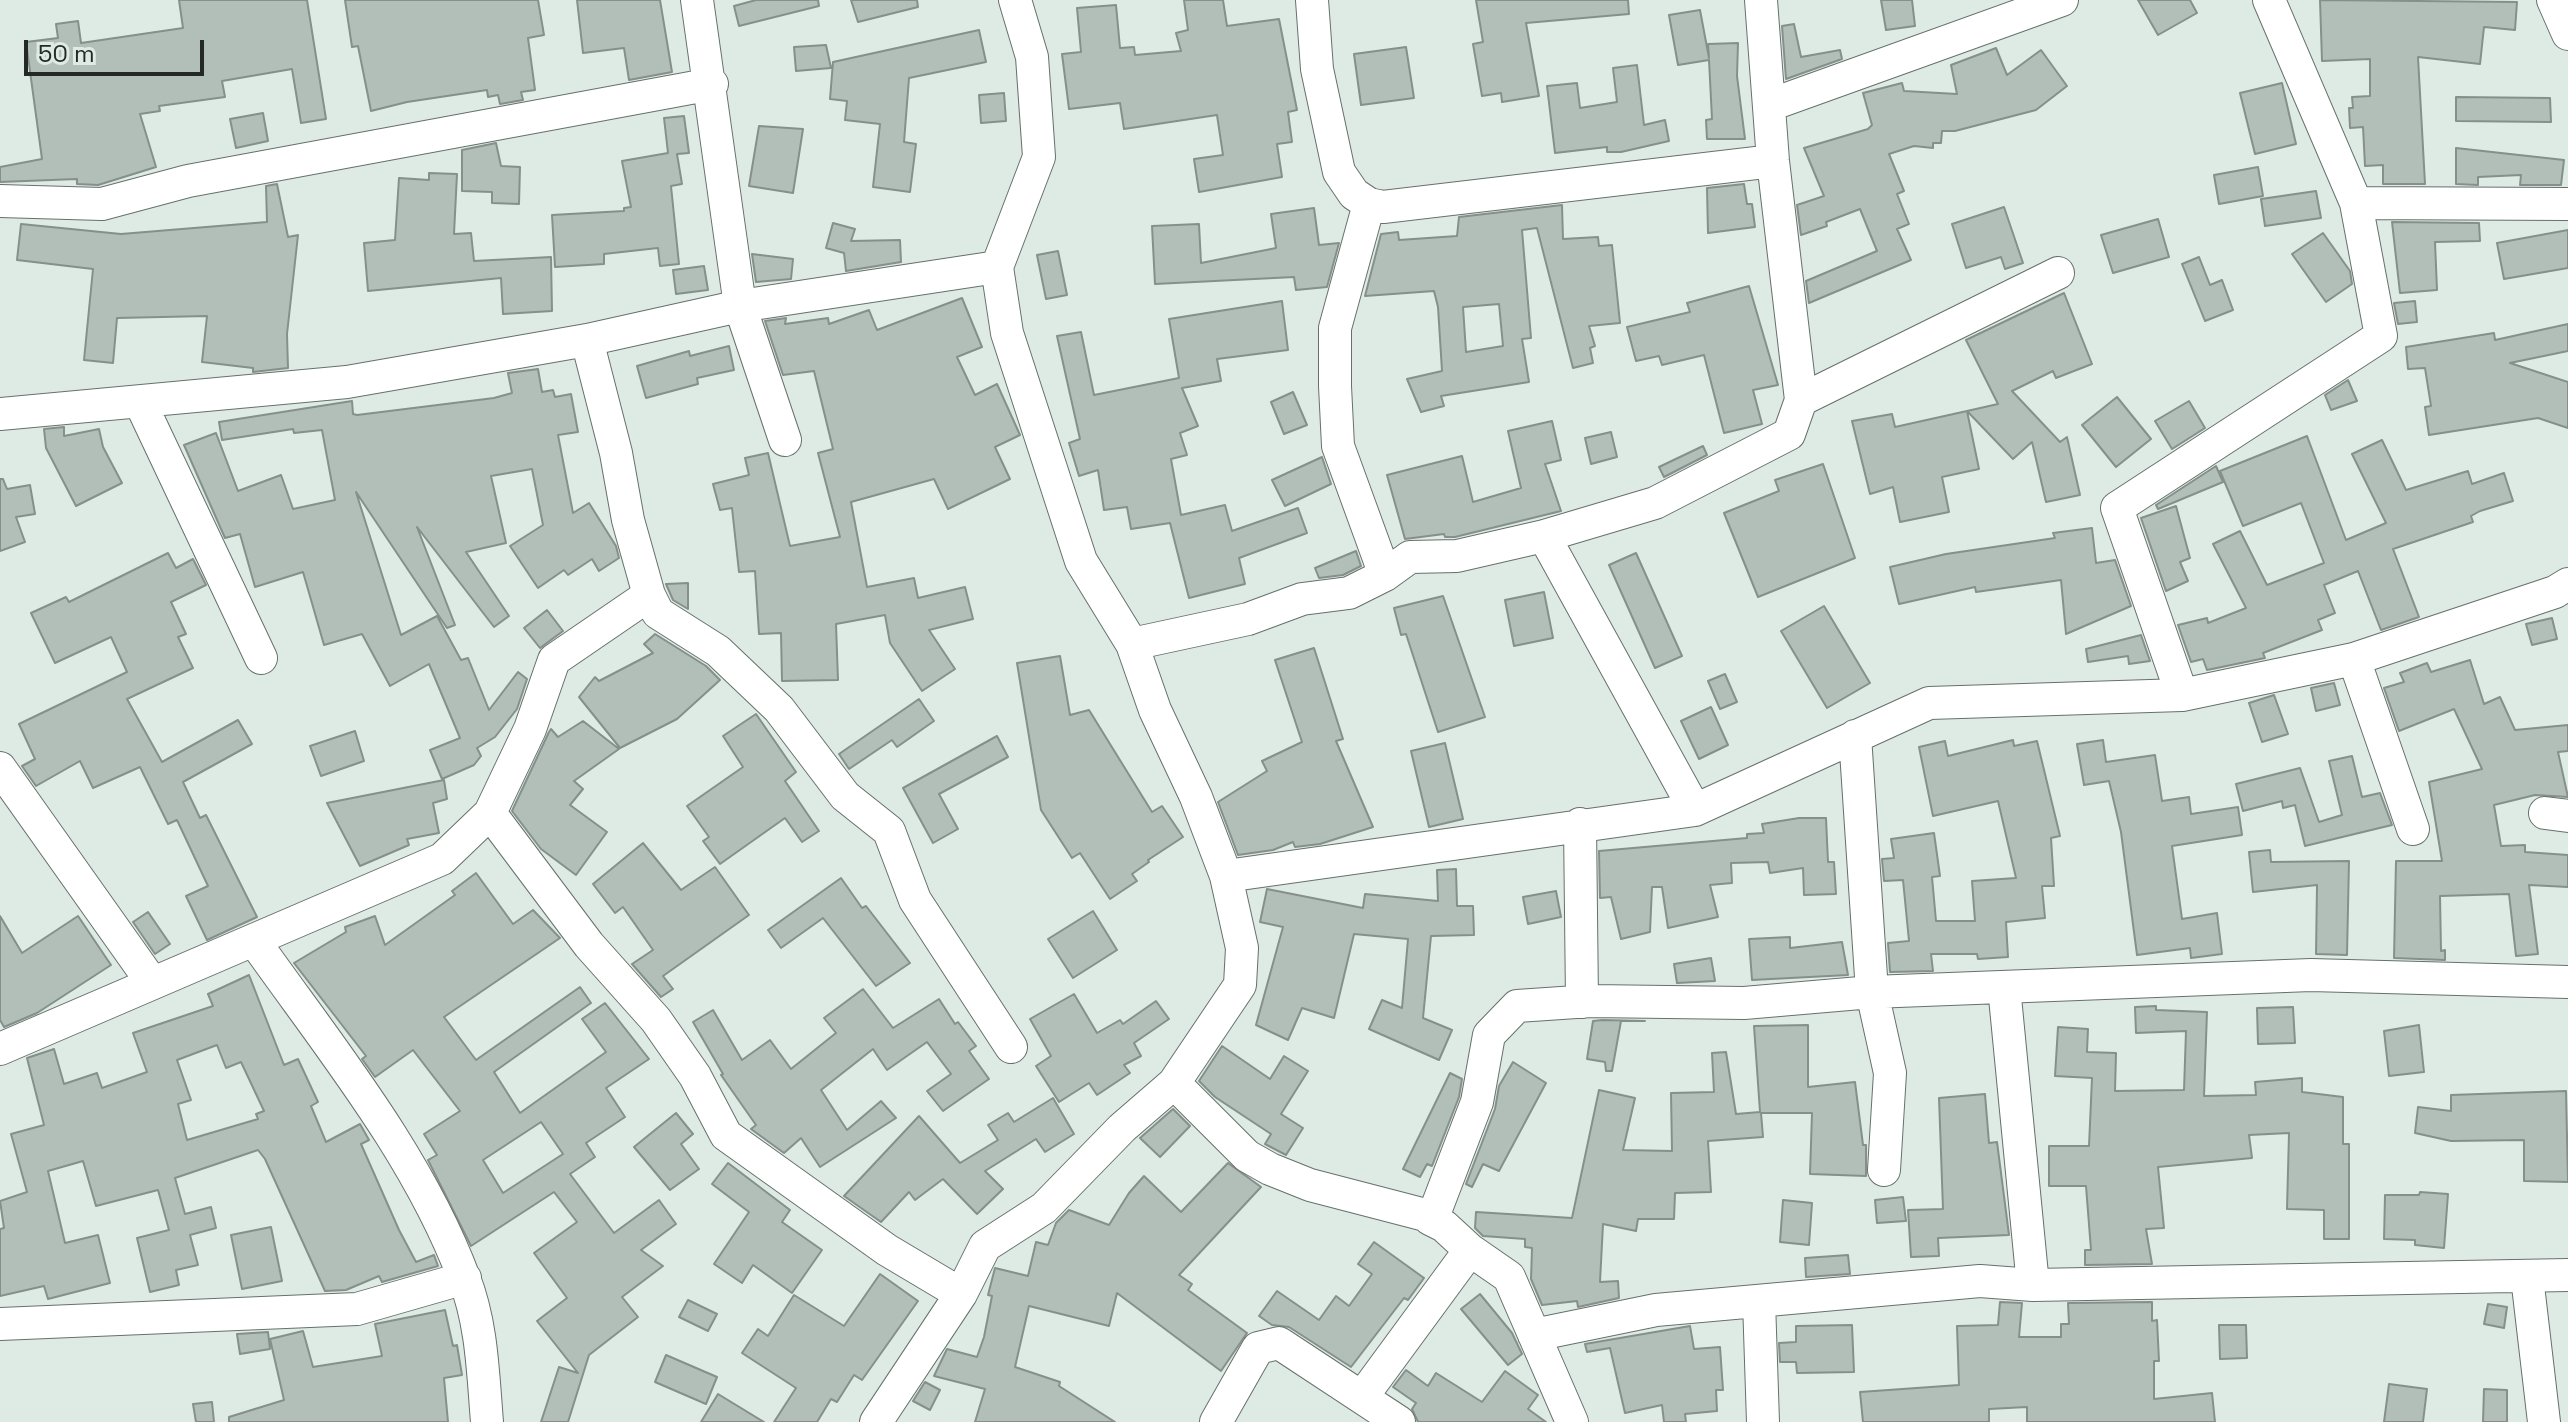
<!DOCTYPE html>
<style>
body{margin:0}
#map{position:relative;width:2568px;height:1422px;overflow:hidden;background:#deebe4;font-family:"Space Grotesk",sans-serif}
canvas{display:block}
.scale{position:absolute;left:24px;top:40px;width:180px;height:36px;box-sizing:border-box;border:4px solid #242926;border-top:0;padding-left:10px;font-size:24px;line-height:28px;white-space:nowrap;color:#242926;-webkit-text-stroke:6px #deebe4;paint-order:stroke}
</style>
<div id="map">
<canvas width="2568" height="1422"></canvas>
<div class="scale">50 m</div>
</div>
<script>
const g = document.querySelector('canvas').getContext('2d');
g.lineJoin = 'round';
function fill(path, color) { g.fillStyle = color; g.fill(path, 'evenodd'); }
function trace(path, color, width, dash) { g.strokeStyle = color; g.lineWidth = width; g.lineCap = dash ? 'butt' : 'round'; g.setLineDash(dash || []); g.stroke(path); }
const building = new Path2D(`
 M179,0H307L326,119L301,123L292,69L222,81L225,97L159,106L160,111L140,114L156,167L98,185L77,184V179L0,182V167L42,159L26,42L58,38L56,24L78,21L81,43L183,28Z
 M345,0H538L544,35L528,38L535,90L521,92L523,100L500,104L498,95L488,97L487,90L407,102L371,111L358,46L352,47Z
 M577,0H660L672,72L629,80L624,48L583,53Z
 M756,0H818L819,6L739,26L734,6Z
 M851,0H917L918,7L858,22Z
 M1184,0H1223L1227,26L1279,19L1297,110L1288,112L1292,142L1277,144L1282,177L1199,192L1194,159L1223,155L1217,115L1124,129L1120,103L1069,109L1062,54L1081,52L1077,8L1116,5L1120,48L1134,47L1135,55L1181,51L1176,33L1188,30Z
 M1476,0H1628L1629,14L1526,23L1539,96L1502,102L1501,93L1482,96L1473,44L1483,42Z
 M1881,0H1912L1915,26L1886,30Z
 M2138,0H2190L2197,13L2158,35Z
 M2320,0L2517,2L2515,30L2484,27L2480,64L2418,57L2425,184H2383V165L2365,166L2363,127L2350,128L2349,108H2353L2352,97L2370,96V59L2322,61Z
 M1700,10L1709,58L1708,44L1738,43L1737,76L1745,139H1707L1706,120L1712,119L1709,60L1678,65L1669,15Z
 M1794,24L1801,57L1840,50L1842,59L1786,79L1782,26Z
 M979,30L986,62L909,78L904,142L916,144L910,192L873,187L880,124L845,120L847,101L830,99L833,62Z
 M826,45L831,68L796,71L794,47Z
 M1406,47L1414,98L1361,105L1354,54Z
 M1996,48L2007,75L2041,50L2067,86L2036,110L1955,131H1942L1941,143H1933V148L1914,146L1889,154L1904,191L1897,194L1909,224L1897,229L1911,260L1809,303L1806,281L1877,251L1860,209L1826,222L1827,226L1801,235L1797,205L1824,196L1804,148L1868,129L1872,125L1863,93L1902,83L1904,91L1957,94L1951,65Z
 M1637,65L1644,125L1665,120L1669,141L1621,152H1607V147L1555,153L1547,86L1577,83L1580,108L1617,102L1613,68Z
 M2282,83L2296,144L2255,154L2240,93Z
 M1004,93L1006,121L981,123L979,95Z
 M2456,97L2550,98L2551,122L2456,121Z
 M263,113L268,141L236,148L230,119Z
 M684,116L689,153L677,154L682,184L671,186L679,264L660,266L658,248L604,254V264L555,267L552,215L624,211V208L631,207L622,161L668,153L664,118Z
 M759,126L803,129L793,193L749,186Z
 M496,143L501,166L520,167L519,204L492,203V192L462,191V150Z
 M2456,148L2564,160L2561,185H2520L2521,175L2478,177V185L2456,184Z
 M2258,167L2263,196L2219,204L2214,175Z
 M429,173L457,174L454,234L471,233L474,261L551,257L552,311L503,314L501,278L368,291L364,243L395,240L399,178L429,180Z
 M277,184L288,237L298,235L287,334L288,368L253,372V368L202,362L207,316L117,318L113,363L84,360L93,269L17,260L21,224L121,234L267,222L266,186Z
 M1744,184L1747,204H1752L1755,227L1708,233L1707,188Z
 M2316,191L2321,218L2265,226L2261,199Z
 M1562,205L1563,239L1598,237L1599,246L1612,245L1620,323L1589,326L1595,346L1590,348L1593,363L1573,368L1537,228L1522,230L1531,338L1522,339L1529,382L1441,396L1444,406L1421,412L1407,379L1442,371L1438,307L1434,291L1365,296L1381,234L1398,232L1399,240L1457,236L1459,217ZM1499,304L1503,346L1466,352L1463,307Z
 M2004,207L2023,263L2005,269L2001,257L1966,268L1952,224Z
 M1314,208L1319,245L1339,243L1327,287L1296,290L1294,277L1155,284L1152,226L1199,224L1201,263L1276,248L1271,214Z
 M2158,219L2169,257L2113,273L2101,235Z
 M2392,222L2479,223L2480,241L2435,242L2437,290L2400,293Z
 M833,223L855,229L851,241L900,240L901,262L846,271L844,253L826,248Z
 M2568,230V268L2504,279L2497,243Z
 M2323,233L2350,271L2352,284L2326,302L2292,254Z
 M1058,251L1067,295L1046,299L1037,255Z
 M752,254L793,259L791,279L756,282Z
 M2199,257L2210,285L2222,280L2233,310L2205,321L2182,264Z
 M704,266L708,290L676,294L673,270Z
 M1749,286L1778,385L1753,390L1762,424L1724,433L1704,355L1662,365L1659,356L1636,361L1627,327L1690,312L1687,303Z
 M2064,293L2092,364L2056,378L2053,371L2012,391L2060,442L2067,437L2080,495L2046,502L2032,442L2013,459L1967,411L1998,404L1966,340Z
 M962,298L982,347L957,357L975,395L997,384L1020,435L995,447L1010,479L948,509L934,479L851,502L867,587L914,578L918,598L965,587L973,619L929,630L955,669L922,691L890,643L885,615L836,624L838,680L782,681L781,633L759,634L755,571L739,572L732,508L720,510L713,484L749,475L745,458L768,453L790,546L840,537L818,453L833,449L814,371L783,375L765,321L786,318L785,324L828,318L829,324L869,310L877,330Z
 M1282,301L1288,350L1217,359L1221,381L1182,388L1198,426L1180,433L1187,455L1171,459L1181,515L1225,505L1232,531L1298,508L1307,533L1239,558L1245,584L1189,598L1170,523L1131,529L1127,507L1104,510L1098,470L1079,476L1069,443L1080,439L1057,336L1081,332L1094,395L1179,378L1169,319Z
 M2415,301L2417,322L2398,324L2394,303Z
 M2568,324V351L2510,363L2568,382V428L2538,418L2429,435L2425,407L2431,406L2425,368L2408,369L2406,347L2494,333L2495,340Z
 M729,346L734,370L697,378L698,384L646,398L637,366L689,351L690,356Z
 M538,369L542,392L553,390L555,397L571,394L578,432L558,435L573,513L589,503L616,546L619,558L599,571L592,559L568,575L564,570L538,588L510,546L543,525L532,469L491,476L506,543L466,552L509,616L494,627L417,527L455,625L447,628L356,492L401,635L437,616L461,660L468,658L489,710L518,672L527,679L517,709L495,737L477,748L481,756L474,765L442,779L430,750L460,738L429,664L390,686L362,634L324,645L303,572L255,587L240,534L225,538L184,445L216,433L238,491L281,475L293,509L335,500L322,430L294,433L293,429L222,440L219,422L352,401L353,414L357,415L494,398L512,393L508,373Z
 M2348,380L2357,401L2331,410L2325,395Z
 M1293,392L1307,425L1284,434L1271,402Z
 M2117,397L2151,439L2116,467L2082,425Z
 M2189,401L2205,428L2172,449L2155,421Z
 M1967,411L1979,469L1942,477L1949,512L1900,522L1893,487L1870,494L1852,421L1892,414L1895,427Z
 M1552,421L1561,460L1545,464L1561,511L1455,537H1445L1444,534L1405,539L1387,475L1462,456L1473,502L1521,488L1508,431Z
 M64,427V436L99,429L103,447L122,483L76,506L46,448L44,429Z
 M1611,432L1617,457L1591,464L1585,438Z
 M2307,436L2346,540L2386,523L2352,454L2382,440L2406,490L2468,471L2472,484L2504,473L2513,501L2480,511L2471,516L2473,522L2393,549L2419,617L2381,630L2358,571L2324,585L2335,613L2318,620L2322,630L2263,653L2265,658L2207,670L2203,659L2191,662L2178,625L2207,618L2208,623L2246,608L2213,544L2240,531L2267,585L2324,563L2301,503L2243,526L2220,471Z
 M1703,446L1707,455L1664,477L1659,467Z
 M1322,457L1331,484L1285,506L1272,480Z
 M1823,464L1855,558L1758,597L1724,513L1779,491L1775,480Z
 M2216,466L2223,482L2158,509L2156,505Z
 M0,479H3L7,489L30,485L35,514L16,517L25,542L0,551Z
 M2176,506L2190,558L2180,562L2188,581L2166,591L2141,518Z
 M2092,528L2096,563L2115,560L2131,606L2066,634L2061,580L1976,592L1975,587L1899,604L1890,567L1946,554L2055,538L2053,533Z
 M1356,551L1361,566L1343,575L1319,578L1315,568Z
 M168,553L176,568L193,559L206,585L171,602L186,634L178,637L193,668L127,699L162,762L238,720L252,744L183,782L200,818L206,815L257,917L207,940L186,896L208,886L177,820L168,824L140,767L93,788L80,761L36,786L22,766L35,759L19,724L127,672L111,637L55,663L31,613L66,597L69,602Z
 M1636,553L1682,656L1655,668L1609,565Z
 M688,583V609L673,600L666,584Z
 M1544,592L1553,638L1514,646L1505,600Z
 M1443,596L1485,717L1438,732L1406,634L1401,635L1394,608Z
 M1824,606L1870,683L1827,708L1781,631Z
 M547,610L563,631L540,648L524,628Z
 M2552,618L2557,639L2532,645L2526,624Z
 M655,634L706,666L720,680L677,719L620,748L579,697L595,677L599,681L653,653L644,644Z
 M2141,635L2150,661L2129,664L2128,656L2088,662L2086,649Z
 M1314,648L1343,739L1336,741L1373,827L1320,844L1295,847L1293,842L1273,850L1238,855L1218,802L1267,771L1262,761L1302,742L1275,660Z
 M1060,656L1070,715L1089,710L1152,812L1162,806L1183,837L1148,860L1149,862L1132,874L1137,881L1110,899L1080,853L1072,858L1041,810L1017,663Z
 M2470,660L2484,704L2500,697L2515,730L2568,725V751L2558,752L2568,797L2535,795L2494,805L2501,846L2525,845V852L2568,855V887L2529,885L2538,954L2516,956L2509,894L2440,896L2441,951L2445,950V960L2394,958L2396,861H2442L2429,782L2482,769L2454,709L2399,731L2384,688L2404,682L2400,673L2427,663L2431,672Z
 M1725,674L1737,702L1720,709L1708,681Z
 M2334,683L2340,705L2316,711L2311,688Z
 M2274,695L2288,734L2262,742L2249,703Z
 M919,699L934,721L897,747L892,740L849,769L839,754Z
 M1711,707L1728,745L1699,759L1681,721Z
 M756,714L796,772L785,781L819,831L802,842L785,818L720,864L703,841L709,837L687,806L743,767L723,736Z
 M583,721L619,749L574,781L583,789L570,805L607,832L576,875L541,849L512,811L549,732L551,729L558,737Z
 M355,731L364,761L321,776L310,746Z
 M997,736L1008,757L939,794L958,829L933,843L903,788Z
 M2013,740L2014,746L2037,741L2060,836L2051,838L2054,886H2042L2045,918L2006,922L2008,957L1978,959L1977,954H1931L1933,971L1890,972L1888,943L1909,941L1903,880L1884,881L1882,859L1894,858L1891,839L1934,833L1940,876L1932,877L1936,921H1975L1972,881L2016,878L1998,801L1933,816L1919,747L1945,741L1948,756Z
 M2103,740L2106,762L2155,755L2162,801L2189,797L2191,814L2238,807L2242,835L2172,846L2182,919L2217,913L2222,954L2191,958L2190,948L2137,955L2121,832L2109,781L2084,785L2077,744Z
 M1445,743L1463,819L1429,827L1411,751Z
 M2352,756L2362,797L2380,793L2392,825L2305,846L2295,805L2283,808L2282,801L2243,811L2236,784L2300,768L2319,822L2342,815L2329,761Z
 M444,780L447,799L433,803L439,833L407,839L409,845L360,866L327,803Z
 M1799,818H1826L1828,862H1834L1836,894L1804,895L1803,868L1770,873L1768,862L1731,863L1732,883L1710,885L1718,917L1668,928L1662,887H1652L1650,932L1621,939L1611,897L1600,898L1599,851L1747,838V834L1764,833L1762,824Z
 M643,843L681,890L715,867L749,915L663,976L673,989L661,997L632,964L653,950L623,907L615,913L593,884Z
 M2270,850L2271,862L2349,861L2347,955L2316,954L2317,885L2253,892L2249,852Z
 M1456,869L1457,906H1473L1474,935L1431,936L1423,1018L1452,1030L1439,1060L1369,1029L1382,1000L1402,1008L1408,939L1354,934L1334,1018L1302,1008L1288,1040L1256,1025L1283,927L1260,922L1267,889L1363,908L1365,894L1438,901L1437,870Z
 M476,873L513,924L533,910L560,938L444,1017L476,1060L580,987L591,1003L494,1072L520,1113L606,1052L582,1019L605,1003L649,1059L606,1088L625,1117L586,1143L595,1157L570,1174L614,1233L659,1200L676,1224L641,1250L663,1266L622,1297L638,1317L589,1355L568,1422H541L559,1367L578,1373L537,1321L567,1298L534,1253L577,1222L554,1192L471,1246L428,1160L437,1155L424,1134L460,1111L413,1050L375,1077L362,1059L366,1056L294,963L346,932L345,927L375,916L385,945L455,895L452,891ZM541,1122L563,1154L503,1193L483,1160Z
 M841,878L862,908L866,906L910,963L876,986L823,918L781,948L768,930Z
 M1556,891L1561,917L1528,924L1523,897Z
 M1093,911L1117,950L1073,978L1048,939Z
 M148,912L170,944L155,954L133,922Z
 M0,916L22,953L78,916L111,965L37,1013L4,1027L0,1020Z
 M1790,937V948L1842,942L1848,975L1752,980L1749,939Z
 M1711,958L1715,981L1677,983L1674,964Z
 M249,975L284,1065L298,1059L318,1102L311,1106L326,1142L360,1124L369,1140L361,1144L399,1230L416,1262L434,1255L438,1266L382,1282L379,1276L346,1290L325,1291L265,1159L258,1150L175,1178L185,1214L211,1207L216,1228L190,1235L198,1265L176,1270L179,1285L150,1292L137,1238L169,1230L158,1190L96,1206L83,1161L48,1171L65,1243L98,1235L110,1283L48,1299L44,1286L0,1296V1229L4,1228L0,1201L27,1192L11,1134L44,1125L27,1058L54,1049L64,1084L97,1073L102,1088L147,1072L133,1033L213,1006L208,994ZM217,1045L226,1068L241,1062L264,1111L256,1114L258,1119L187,1140L178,1104L191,1100L177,1060Z
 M863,989L893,1028L939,999L955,1024L958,1022L976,1046L969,1051L989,1079L943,1111L927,1091L951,1074L927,1042L887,1070L873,1049L821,1090L847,1130L881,1101L896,1118L820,1167L801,1138L784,1153L751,1129L756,1125L721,1075L723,1074L693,1022L713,1010L742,1060L770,1040L791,1069L836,1033L824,1018Z
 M1074,994L1097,1033L1120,1020L1123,1024L1156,1001L1169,1019L1134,1043L1141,1056L1124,1065L1130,1073L1097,1095L1089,1083L1059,1102L1036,1066L1051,1056L1030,1019Z
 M2156,1006V1010L2207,1012L2204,1096L2256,1095L2255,1082L2302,1078V1092L2343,1097V1144H2349V1239H2324V1210L2287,1209L2289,1133L2249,1135L2252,1158L2158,1167L2164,1228L2146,1229L2152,1264L2085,1265V1250H2091L2086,1186H2049V1146H2089L2092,1078L2055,1076L2058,1027L2088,1029L2087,1052L2116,1053L2115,1091L2184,1090L2186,1031L2136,1033L2135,1007Z
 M2293,1007L2295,1043L2258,1044L2257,1008Z
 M1602,1020L1645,1021H1621L1612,1071H1606L1605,1062L1587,1059L1593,1021Z
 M1808,1025V1087L1855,1082L1863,1145H1866V1176L1810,1174L1812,1113H1761L1763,1137L1708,1141L1711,1192L1675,1193L1674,1219H1638L1636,1231L1603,1224L1600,1282L1618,1281L1619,1298L1578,1307L1577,1301L1542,1305L1531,1279L1532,1248L1525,1247V1239L1483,1236L1475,1228L1476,1212L1572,1218L1599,1090L1635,1098L1623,1150L1672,1151L1671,1093L1714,1092L1712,1053L1726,1052L1736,1114L1760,1112L1754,1026Z
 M2419,1025L2424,1072L2389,1076L2384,1031Z
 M1222,1046L1270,1079L1284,1056L1308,1071L1281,1114L1303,1128L1286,1155L1265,1144L1271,1134L1215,1097L1199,1081Z
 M1513,1062L1546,1083L1499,1171L1483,1164L1472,1187L1466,1184L1495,1109L1499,1086Z
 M1450,1073L1462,1079L1459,1097L1432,1166L1427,1164L1420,1177L1403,1169Z
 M2566,1091L2568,1182L2524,1181V1140L2451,1141L2415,1133L2418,1107L2451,1111V1095Z
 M1985,1094L1989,1143L1997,1142L2009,1235L1938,1238L1939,1256L1911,1257L1908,1210L1943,1209L1939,1098Z
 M1053,1098L1074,1134L1045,1152L1036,1139L985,1171L1003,1189L977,1214L943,1179L915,1200L909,1192L881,1222L844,1196L919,1116L960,1163L998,1140L988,1125L1008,1113L1014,1122Z
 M1173,1109L1190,1126L1160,1157L1140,1138Z
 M676,1113L693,1134L681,1144L699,1169L670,1190L634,1147Z
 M728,1163L790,1210L782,1222L822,1250L792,1293L753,1265L742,1283L714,1264L749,1212L712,1184Z
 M1228,1163L1261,1187L1179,1275L1192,1284L1188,1290L1247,1333L1221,1371L1117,1293L1109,1326L1029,1306L1015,1367L1060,1382L1059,1386L1115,1422H975L985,1389L934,1376L947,1349L977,1357L984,1337L992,1296L988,1295L995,1268L1028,1276L1036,1242L1048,1245L1056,1223L1069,1210L1109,1225L1129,1193L1144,1176L1181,1212Z
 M2420,1192L2448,1194L2444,1248L2415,1245V1240L2384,1239L2385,1195H2419Z
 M1903,1197L1906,1221L1877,1223L1875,1200Z
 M1783,1200L1812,1203L1809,1245L1780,1242Z
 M271,1227L282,1281L242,1289L231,1235Z
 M1374,1242L1424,1278L1408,1300L1404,1298L1351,1367L1289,1327L1272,1325L1259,1316L1277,1291L1319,1320L1336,1296L1349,1306L1372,1274L1358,1264Z
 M1848,1255L1850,1274L1806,1277L1805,1258Z
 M880,1274L918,1301L862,1380L854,1375L837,1402L831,1399L817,1422H774L796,1388L742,1353L758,1329L768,1336L794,1295L844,1326Z
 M1480,1294L1512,1333L1522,1354L1508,1365L1461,1309Z
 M688,1300L717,1314L708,1331L679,1317Z
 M2000,1302L2022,1303L2019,1337H2061V1324H2069L2068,1303L2152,1302V1321L2157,1320L2159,1361H2154V1399L2212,1393L2215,1422H2027V1407L1989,1409V1422H1863L1860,1392L1959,1385L1957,1326L1998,1325Z
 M2488,1304L2507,1307L2504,1328L2484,1324Z
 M445,1310L453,1346L457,1345L462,1375L444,1378L448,1422H229V1417L284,1400L270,1339L303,1331L313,1367L382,1356L375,1324Z
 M1852,1325L1854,1372L1797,1373L1796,1362H1780L1779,1343L1796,1342V1326Z
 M2219,1325H2246L2247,1358L2220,1359Z
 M1690,1326L1694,1349L1720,1347L1723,1390H1716L1717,1411L1685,1414L1686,1422H1664L1662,1405L1625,1413L1610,1348L1587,1352L1585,1344Z
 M268,1332L270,1349L240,1354L237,1334Z
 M666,1355L717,1377L706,1404L655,1382Z
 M1406,1370L1428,1386L1436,1373L1482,1402L1505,1371L1538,1395L1528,1409L1546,1422H1418L1412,1409L1416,1403L1393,1387Z
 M925,1382L940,1390L930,1410L913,1401Z
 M2389,1384L2427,1389L2423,1422H2384Z
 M2484,1389L2507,1390V1422H2483Z
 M718,1394L764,1422H701Z
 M212,1402L214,1422H196L193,1404Z`);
fill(building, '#b2bfb8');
trace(building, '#849089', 2);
const minor = new Path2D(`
 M697,0L740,306L785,440
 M1312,0L1317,69L1339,172L1354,194L1369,204L1383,207L1773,161
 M2269,0L2356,203L2568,204
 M2553,0L2568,34
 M1770,105L2062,0
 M0,201L102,204L188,181L712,84
 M1369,204L1335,328V386L1338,446L1385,575
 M587,340L616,453L628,520L649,595L658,613L718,651L779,709L845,796L889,831L915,900L1011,1047
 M1801,400L2058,273
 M140,402L261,658
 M0,414L347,382L587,340L740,306L997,267
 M1544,536L1695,810
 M1132,644L1248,619L1302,599L1349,593L1385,575L1410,557L1457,556L1544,536L1655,503L1789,434L1801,400L1773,161L1761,0
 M2354,659L2413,829
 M2182,695L2117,508L2381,336L2356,203
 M1855,736L1872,992L1890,1073L1884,1170
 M0,768L151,981
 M490,813L589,945L656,1020L695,1076L726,1135L887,1250L961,1294
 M2545,813L2568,816
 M1580,824L1582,1002
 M1226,876L1695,810L1929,703L2182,695L2354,659L2555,592L2568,584
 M255,942C330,1048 418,1155 464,1278C482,1323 483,1374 487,1422
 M2004,987L2033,1285
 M0,1049L442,859L490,813L530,729L554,660L649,595
 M1174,1083L1247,1156L1270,1169L1310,1185L1433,1217L1430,1219L1444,1226L1470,1250L1509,1277L1572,1422
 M1433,1217L1477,1102L1489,1035L1517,1006L1591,1001L1744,1003L1872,992L2311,975L2568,982
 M2527,1277L2544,1422
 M1759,1301L1763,1422
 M0,1324L357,1309L465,1278
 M1534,1335L1656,1310L1980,1281L2033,1285L2568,1275
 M1362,1397L1470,1250
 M876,1422L961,1294L985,1246L1044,1208L1122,1128L1174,1083L1240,985L1242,948L1226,876L1196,797L1155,710L1132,644L1081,561L1007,333L997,267L1039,157L1032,57L1015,0
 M1216,1422L1258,1348L1279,1343L1399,1422`);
trace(minor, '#66716b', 34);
trace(minor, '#fff', 32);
</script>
